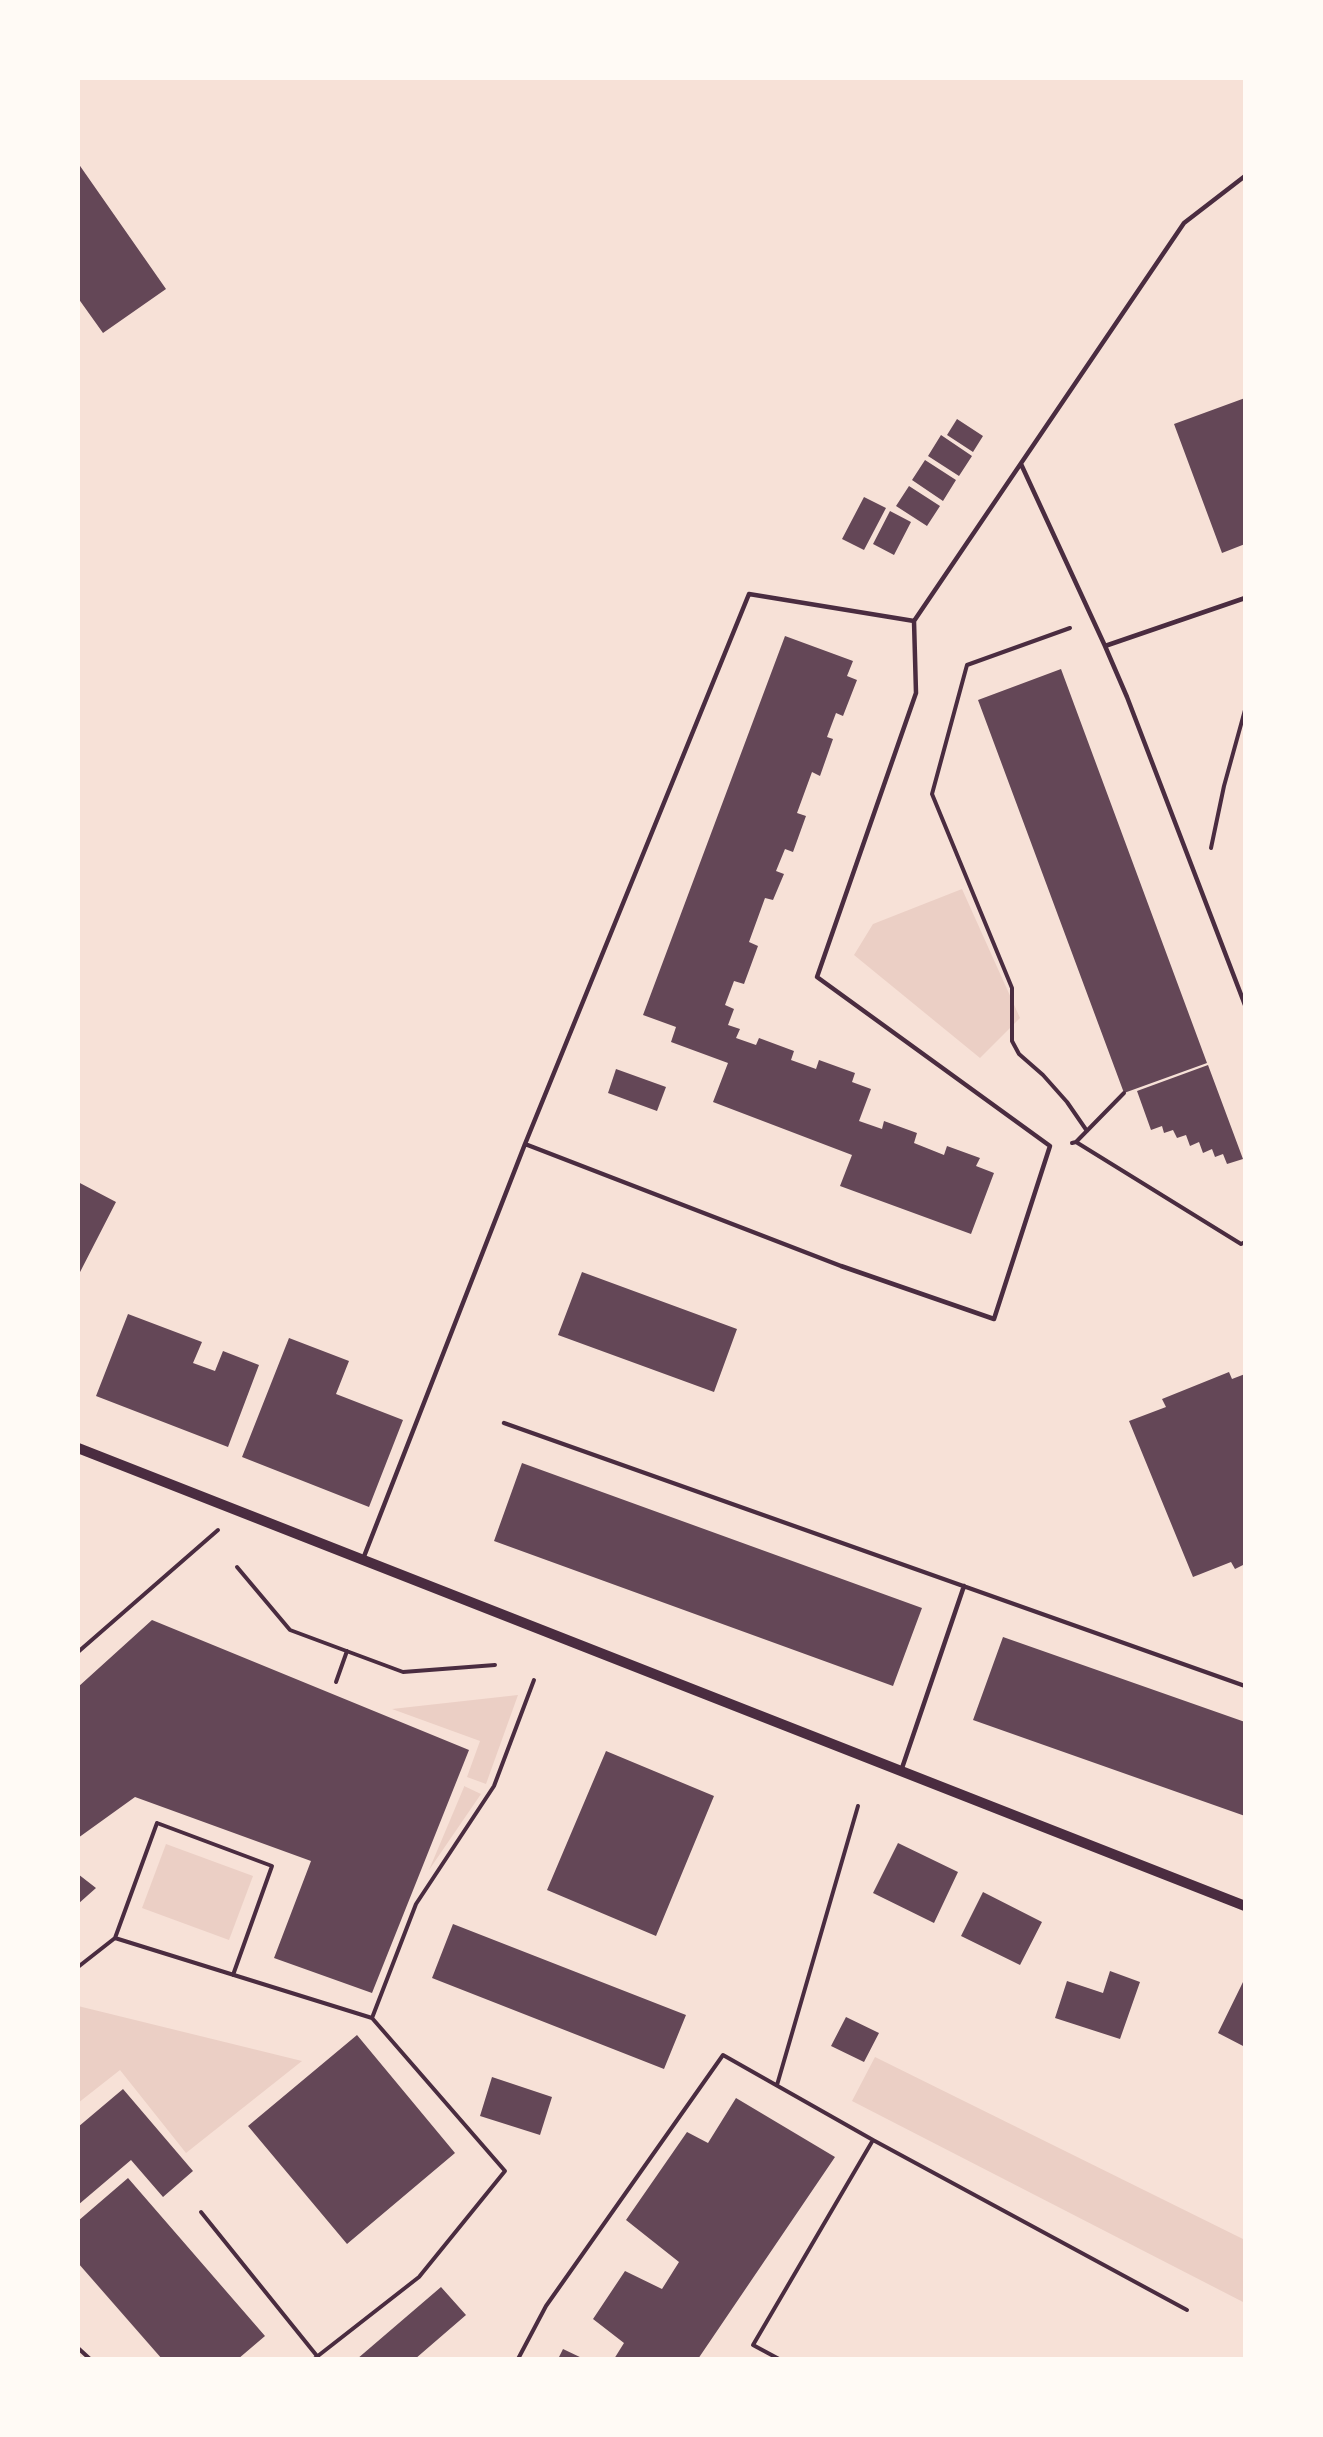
<!DOCTYPE html>
<style>
body{margin:0}
#map{position:relative;width:1323px;height:2437px;overflow:hidden;background:#f7e1d7;font-family:Montserrat,sans-serif}
canvas{display:block}
.frame{position:absolute;inset:0;border:80px solid #fffaf5;pointer-events:none}
</style>
<div id="map">
<canvas width="1323" height="2437"></canvas>
<div class="frame"></div>
</div>
<script>
const g = document.querySelector('canvas').getContext('2d');
g.lineJoin = 'round';
function fill(path, color) { g.fillStyle = color; g.fill(path, 'evenodd'); }
function trace(path, color, width, dash) { g.strokeStyle = color; g.lineWidth = width; g.lineCap = dash ? 'butt' : 'round'; g.setLineDash(dash || []); g.stroke(path); }
fill(new Path2D(`
 M962,889L1020,1018L980,1058L854,955L873,924Z
 M518,1695L486,1784L467,1777L480,1741L392,1709Z
 M464,1786L481,1794L429,1870L464,1787Z
 M166,1844L253,1876L229,1940L142,1908Z
 M78,2006L302,2061L186,2153L120,2070L78,2103Z
 M875,2057L1245,2240V2303L852,2101Z`), '#ebcfc5');
fill(new Path2D(`
 M78,163L166,289L103,333L78,298Z
 M1245,398V544L1222,553L1174,424Z
 M957,419L983,436L973,452L947,435Z
 M941,435L972,456L959,476L928,456Z
 M925,460L956,480L943,501L912,480Z
 M909,486L940,506L927,526L896,506Z
 M864,497L886,508L864,550L842,539Z
 M890,511L911,522L894,555L873,544Z
 M785,636L853,661L847,676L857,680L843,716L836,713L827,737L833,739L820,776L812,772L797,813L806,816L793,852L785,849L776,871L784,874L773,900L765,898L749,942L758,946L744,984L734,981L725,1005L734,1009L728,1025L740,1029L736,1038L756,1045L759,1038L794,1051L791,1060L816,1069L819,1060L855,1073L852,1082L871,1089L859,1121L882,1129L884,1121L917,1133L914,1143L944,1155L947,1146L980,1158L976,1166L994,1173L971,1234L840,1186L852,1155L713,1102L728,1063L671,1042L676,1027L643,1015Z
 M1061,669L1207,1063L1124,1093L978,700Z
 M1208,1065L1243,1159L1227,1164L1223,1154L1215,1157L1212,1149L1203,1153L1199,1142L1190,1146L1186,1135L1177,1138L1173,1130L1164,1133L1162,1126L1151,1130L1137,1091Z
 M616,1069L666,1087L657,1111L608,1093Z
 M78,1182L116,1202L78,1276Z
 M582,1272L737,1329L714,1392L558,1335Z
 M128,1314L202,1342L193,1363L215,1371L223,1351L259,1365L228,1447L96,1396Z
 M289,1338L349,1361L336,1394L403,1420L369,1507L242,1457Z
 M1229,1372L1232,1379L1245,1374V1564L1235,1569L1231,1562L1193,1577L1129,1421L1166,1407L1162,1399Z
 M522,1463L922,1608L893,1686L494,1541Z
 M152,1620L469,1750L372,1993L274,1958L311,1861L135,1797L78,1838V1687Z
 M1003,1637L1245,1722V1816L973,1720Z
 M606,1751L714,1796L656,1936L547,1890Z
 M898,1843L958,1872L934,1923L873,1893Z
 M78,1874L96,1888L78,1904Z
 M983,1892L1042,1922L1020,1965L961,1936Z
 M453,1924L686,2015L664,2069L432,1978Z
 M1110,1971L1140,1982L1120,2039L1055,2018L1067,1981L1103,1993Z
 M1243,1982L1245,1983V2047L1218,2033Z
 M846,2017L879,2033L864,2062L831,2046Z
 M357,2035L455,2153L347,2244L248,2126Z
 M492,2077L552,2097L540,2135L480,2116Z
 M123,2089L193,2171L163,2197L131,2160L78,2205V2127Z
 M736,2098L835,2157L698,2359H614L624,2343L593,2319L625,2271L662,2289L679,2262L626,2220L687,2132L708,2143Z
 M128,2178L265,2336L238,2359H162L78,2263V2221Z
 M441,2287L466,2315L415,2359H357Z
 M563,2349L584,2359H558Z`), '#644757');
trace(new Path2D(`
 M1070,628L967,665L932,794L1012,988V1041L1019,1054L1043,1075L1067,1102L1087,1131
 M1211,848L1224,786L1245,710
 M1076,1142L1124,1093
 M1072,1143L1076,1142L1241,1244L1245,1242
 M237,1567L290,1630L403,1672L495,1665
 M78,1652L218,1530
 M336,1682L347,1651
 M115,1938L157,1823L272,1866L233,1975
 M78,1967L115,1938L372,2018L416,1904L494,1786L534,1680
 M777,2085L858,1806
 M873,2140L1187,2310
 M201,2212L317,2356
 M78,2348L90,2359
 M314,2359L419,2277L505,2171L372,2018
 M518,2359L546,2306L723,2055L873,2140L753,2345L779,2359`), '#4a2c40', 4);
trace(new Path2D(`
 M1021,464L1105,646
 M1245,598L1105,646L1127,697L1245,1005
 M914,621L916,693L817,977L1050,1146L994,1319L841,1266L525,1144L749,594L914,621L1184,223L1245,176
 M504,1423L1245,1686
 M363,1559L525,1144
 M901,1771L964,1586`), '#4a2c40', 4.5);
trace(new Path2D(`
 M78,1448L1245,1906`), '#4a2c40', 10);
</script>
